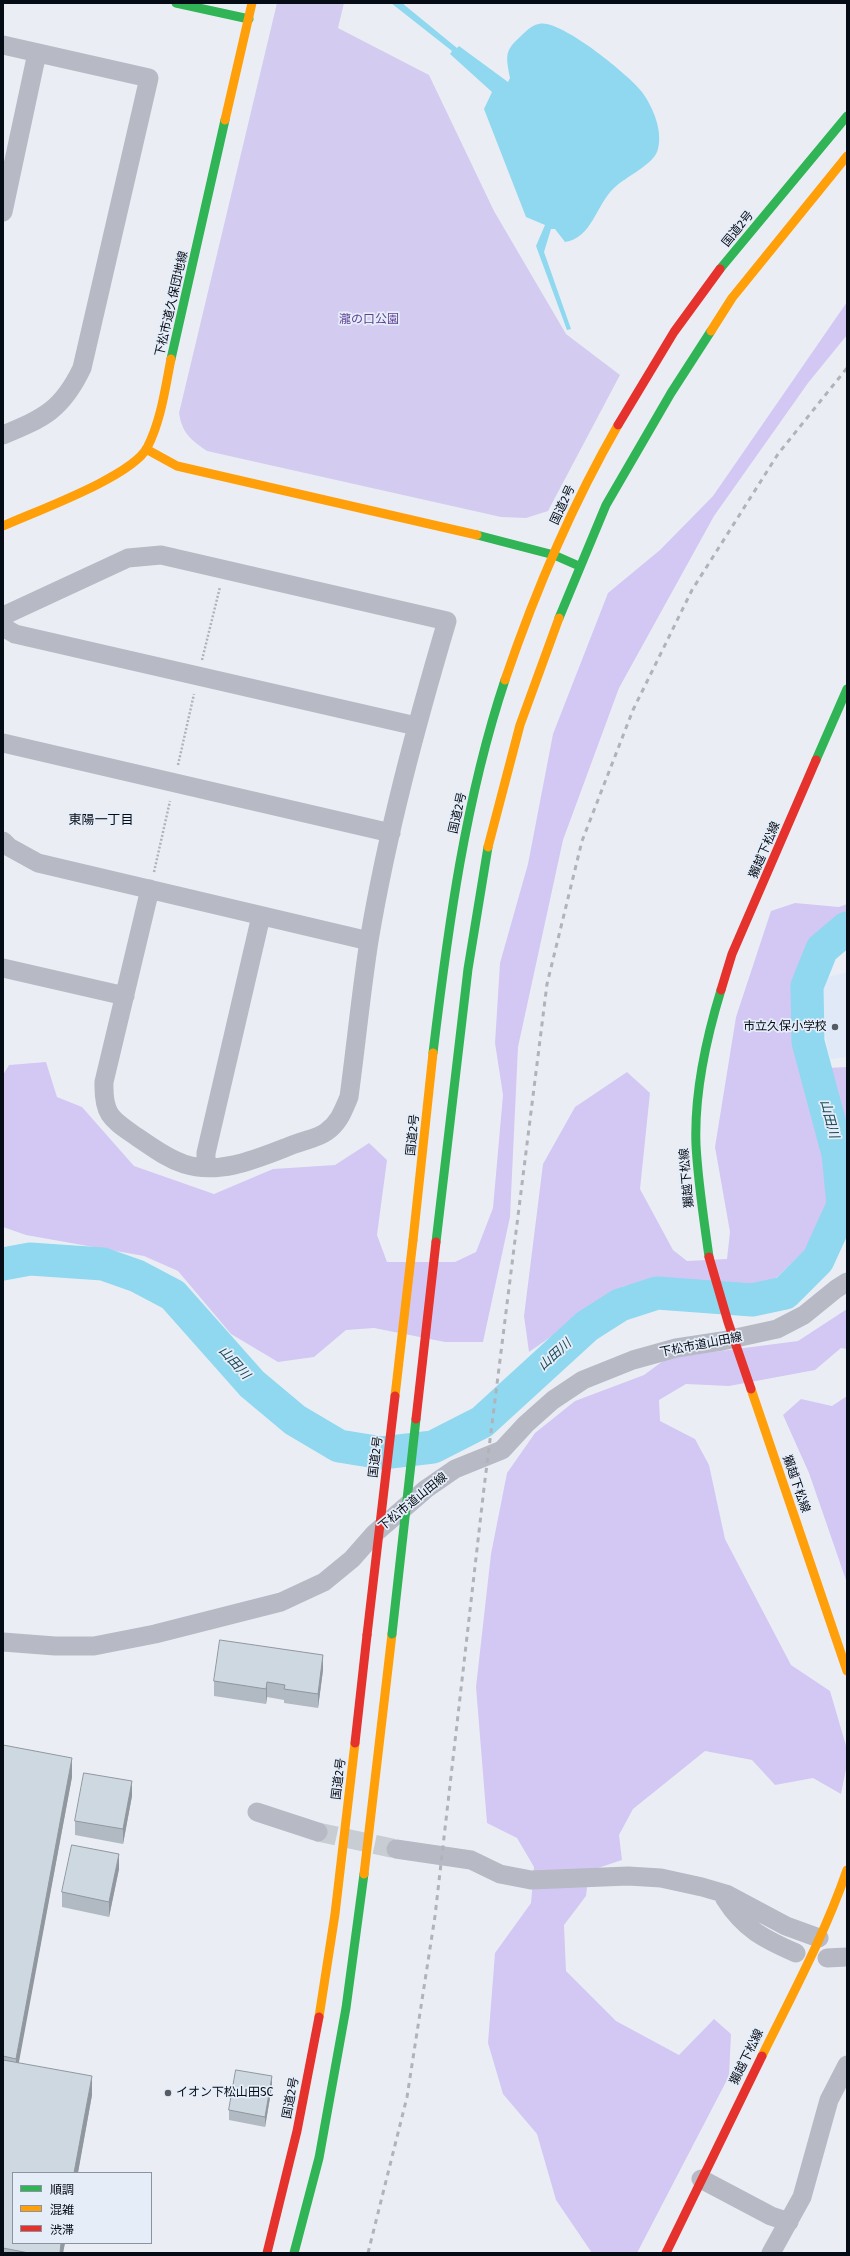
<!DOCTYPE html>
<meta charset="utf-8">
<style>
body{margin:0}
#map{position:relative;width:850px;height:2256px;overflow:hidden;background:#eaeef4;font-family:"Fira Sans","Noto Sans JP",sans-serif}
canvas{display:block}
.frame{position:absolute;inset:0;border:4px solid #060c15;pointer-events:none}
.legend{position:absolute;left:12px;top:2172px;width:140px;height:72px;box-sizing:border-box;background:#e5edf9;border:1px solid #8c939e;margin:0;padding:5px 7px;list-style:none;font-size:12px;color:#060c15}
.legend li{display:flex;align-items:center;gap:8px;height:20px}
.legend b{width:20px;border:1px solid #8c939e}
</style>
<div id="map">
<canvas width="850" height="2256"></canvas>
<div class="frame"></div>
<ul class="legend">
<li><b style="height:5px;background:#30b455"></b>順調</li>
<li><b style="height:5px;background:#ff9f0a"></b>混雑</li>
<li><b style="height:5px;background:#e5322d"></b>渋滞</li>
</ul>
</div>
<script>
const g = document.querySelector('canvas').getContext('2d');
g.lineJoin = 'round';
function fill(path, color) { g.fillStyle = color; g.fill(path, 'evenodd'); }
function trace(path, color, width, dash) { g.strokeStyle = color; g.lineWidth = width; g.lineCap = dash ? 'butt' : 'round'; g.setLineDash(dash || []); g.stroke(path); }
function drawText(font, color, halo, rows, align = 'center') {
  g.font = font + ' "Fira Sans","Noto Sans JP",sans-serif'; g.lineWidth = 3.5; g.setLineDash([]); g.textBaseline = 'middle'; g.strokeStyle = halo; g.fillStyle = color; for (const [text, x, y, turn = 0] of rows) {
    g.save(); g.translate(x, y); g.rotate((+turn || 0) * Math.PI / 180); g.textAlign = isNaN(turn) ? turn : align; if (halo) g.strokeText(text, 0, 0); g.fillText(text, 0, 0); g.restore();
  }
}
fill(new Path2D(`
 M847,972V1057L830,1059L817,997L820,979Z`), '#e0e9f8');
fill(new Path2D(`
 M277,3H344L338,28L429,75L494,211L566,334L620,375L548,511L526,518L501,517L207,451C191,440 182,433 179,413Z`), '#d4cbf1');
fill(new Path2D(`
 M847,302V335L808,383L714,516L619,688L563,840L518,1047L510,1217L483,1342H445L374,1328L346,1330L314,1357L278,1362L231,1334L178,1271L144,1256L26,1235L3,1227V1075L9,1065L46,1062L57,1097L82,1107L134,1166L214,1194L273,1169L335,1165L369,1143L387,1160L377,1235L387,1262H455L476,1252L493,1208L503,1095L495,1043L500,963L528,864L553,734L608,593L660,550L713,496Z
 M795,903L839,907L847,904V920L815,950L802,997L807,1069L847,1067V1228L824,1232L771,1283L738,1291L667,1283L624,1286L529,1352L524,1316L543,1164L575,1107L627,1072L650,1093L640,1189L673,1250L687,1261L727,1259L730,1232L715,1147L736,1017L771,911Z
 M847,1309V1349L841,1348L815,1370L729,1386L686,1384L659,1400L660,1421L695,1439L709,1465L725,1539L791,1665L830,1691L847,1749V1764L841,1794L813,1778L775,1785L752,1760L705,1751L633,1809L619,1835L622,1860L589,1871L586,1896L564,1925L566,1971L616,2021L679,2055L714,2019L731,2034L729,2076L637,2253H592L556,2200L537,2134L503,2094L488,2043L495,1953L531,1903L534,1867L517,1838L487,1823L476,1687L491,1554L507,1473L535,1433L575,1401L644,1375L667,1358L798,1341Z
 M847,1396V1583L809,1473L783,1415L801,1399L832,1406Z`), '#d3c8f3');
fill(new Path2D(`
 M391,3H402L457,48L459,46L508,82L510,78C506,56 504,51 521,36C526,31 532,25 539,24C559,18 629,75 642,92C653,107 663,131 658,149C655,164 625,177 614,188C596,205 592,238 565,242L555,229H551L544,252L571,329L567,330L536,246L545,225L526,217L484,109L492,92L450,54L452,51Z`), '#8fd8ef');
trace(new Path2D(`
 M3,1264L30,1259L103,1264L137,1276L173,1295L252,1384L295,1420L339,1446L382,1453L433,1447L482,1422L587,1326L620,1305L657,1293L752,1300L785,1293L818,1260L843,1205L838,1154L808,1042L807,986L822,949L847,928`), '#8fd8ef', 33);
trace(new Path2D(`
 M318,1832L396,1849`), '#c8ccd3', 19, [19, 10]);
trace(new Path2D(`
 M202,660L220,587
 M178,765L194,694
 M154,872L170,801`), '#b0b2ba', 2.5, [2, 2]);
trace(new Path2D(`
 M3,45L149,78L82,368C62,410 44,418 3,435
 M3,212L37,53
 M3,616L128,558L161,555L447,621C416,726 387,833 369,941C361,993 356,1045 349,1097C343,1111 339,1123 326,1132C318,1138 305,1140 295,1144C261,1157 221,1176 184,1164C166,1158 152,1147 137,1137C111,1119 103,1115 104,1082L150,889
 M3,627L15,634L416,726
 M3,743L391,833
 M3,841L9,847L38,863L369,941
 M3,968L125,996
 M206,1167V1153L261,916
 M3,1642L55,1646H94L155,1634L281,1602L324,1582L352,1559L374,1534L426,1489L455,1469L502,1450L526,1424L553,1400L583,1380L633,1360L676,1348L722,1341L777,1329L804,1315L836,1289L847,1282
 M257,1812L318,1832
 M396,1849L471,1860L500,1874L531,1880L628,1876L661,1878L702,1887L726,1894L786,1926L819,1938
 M726,1894L725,1899C744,1929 764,1939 796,1953
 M827,1958L847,1957
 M701,2179L771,2216L789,2222
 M771,2253L802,2197L829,2100L847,2065`), '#b7b9c4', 19);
trace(new Path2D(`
 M176,3L249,19
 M720,269L847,116
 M171,359L225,120
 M477,535L554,555L579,566
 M559,618L606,505L671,393L711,331
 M816,760L847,689
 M433,1053C448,928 465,800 505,680
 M436,1242L468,969L488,847
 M709,1257C704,1220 698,1183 696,1145C694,1093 706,1039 721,990
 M294,2253L319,2158L346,2008L364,1874`), '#30b455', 9);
trace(new Path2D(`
 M225,120L252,3
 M711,331L732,298L847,156
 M146,449L177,466L477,535
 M3,526C36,511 131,477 147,448C161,421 165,389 171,359
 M505,680C535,592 572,505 618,425
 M488,847L520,725L559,618
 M413,1240L433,1053
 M751,1389L847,1671
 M364,1874L392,1634
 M319,2017L335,1914L355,1743
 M762,2056C792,1995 825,1934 847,1870`), '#ff9f0a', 9);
trace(new Path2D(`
 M618,425L674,332L720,269
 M721,990L732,954L816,760
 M355,1743L367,1635
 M267,2253L297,2131L319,2017
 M666,2253L762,2056`), '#e5322d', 9);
trace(new Path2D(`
 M368,2253L407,2097L435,1916L484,1488L547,984L582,841L633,710L692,590L778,454L847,368`), '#b0b3ba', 3, [5, 5]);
trace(new Path2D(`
 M392,1634L416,1419`), '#30b455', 9);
trace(new Path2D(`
 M395,1396L413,1240`), '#ff9f0a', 9);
trace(new Path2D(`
 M709,1257L728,1322L751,1389
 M416,1419L436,1242
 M367,1635L395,1396`), '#e5322d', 9);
fill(new Path2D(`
 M323,1670L318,1708L284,1703V1700L267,1697L266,1704L214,1696V1681Z
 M3,1745L72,1777L18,2063L92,2095L63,2253H3Z
 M132,1796L123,1844L75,1835V1821Z
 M119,1869L109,1917L62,1907V1892Z
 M272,2086L265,2127L229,2120V2110Z`), '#b1bac2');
fill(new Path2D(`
 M323,1655V1670L318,1708V1694Z
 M267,1682V1697L266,1704V1689Z
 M72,1758V1777L16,2078V2059Z
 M132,1781V1796L123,1844V1829Z
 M119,1854V1869L109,1917V1902Z
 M92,2076V2095L78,2173H74Z
 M272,2076V2086L265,2127V2117Z
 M61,2243H65L63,2253H60Z`), '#90979e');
const building = new Path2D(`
 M220,1640L323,1655L318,1694L284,1689L285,1685L267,1682L266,1689L214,1681Z
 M3,1745L72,1758L16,2059L3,2056Z
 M84,1773L132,1781L123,1829L75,1821Z
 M72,1845L119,1854L109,1902L62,1892Z
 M3,2060L92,2076L74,2173H13V2243H61L60,2253H29L3,2248Z
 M236,2070L272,2076L265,2117L229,2110Z`);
fill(building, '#ced8e1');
trace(building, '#90979e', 1);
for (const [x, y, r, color] of [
 [835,1027,4,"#565b63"],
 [168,2093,4,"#565b63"]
]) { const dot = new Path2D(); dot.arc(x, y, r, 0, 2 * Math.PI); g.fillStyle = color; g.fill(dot); trace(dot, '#e5edf9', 1.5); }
drawText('12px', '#060c15', '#e5edf9', [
 ["国道2号",738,229,-51],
 ["下松市道久保団地線",172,304,-77],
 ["国道2号",563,505,-65],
 ["国道2号",458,813,-77],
 ["獺越下松線",765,850,-67],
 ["国道2号",413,1135,-84],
 ["獺越下松線",687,1178,-95],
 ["下松市道山田線",701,1345,-11],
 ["国道2号",376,1457,-83],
 ["獺越下松線",796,1484,71],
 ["下松市道山田線",413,1502,-39],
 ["国道2号",339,1779,-83],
 ["獺越下松線",747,2057,-64],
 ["国道2号",291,2098,-79]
]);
drawText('12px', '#614094', '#e5edf9', [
 ["瀧の口公園",369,320]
]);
drawText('12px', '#060c15', '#e5edf9', [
 ["市立久保小学校",827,1027],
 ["イオン下松山田SC",176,2093,"left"]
], 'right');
drawText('13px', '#060c15', '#e5edf9', [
 ["東陽一丁目",101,820]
]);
drawText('italic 13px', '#194754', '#e5edf9', [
 ["山田川",829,1119,75],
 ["山田川",555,1355,-42],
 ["山田川",234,1363,48]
]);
</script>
